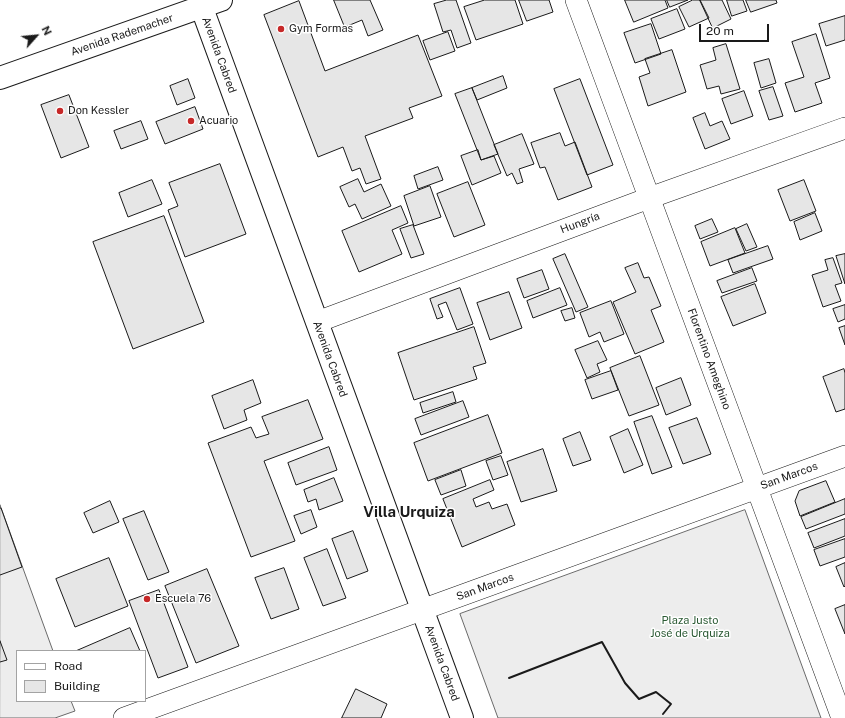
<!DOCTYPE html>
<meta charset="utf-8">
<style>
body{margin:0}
#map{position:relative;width:845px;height:718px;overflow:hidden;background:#fff;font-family:"Public Sans",sans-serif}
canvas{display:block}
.legend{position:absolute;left:16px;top:650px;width:130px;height:52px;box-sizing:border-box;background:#fff;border:1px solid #a3a3a3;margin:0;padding:5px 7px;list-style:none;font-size:12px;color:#1a1a1a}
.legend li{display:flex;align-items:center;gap:8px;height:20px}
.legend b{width:20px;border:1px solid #a3a3a3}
.north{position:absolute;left:16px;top:16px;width:40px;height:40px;-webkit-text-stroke:3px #fff;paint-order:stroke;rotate:63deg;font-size:11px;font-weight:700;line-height:16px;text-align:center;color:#1a1a1a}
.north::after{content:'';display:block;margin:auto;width:14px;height:18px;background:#1a1a1a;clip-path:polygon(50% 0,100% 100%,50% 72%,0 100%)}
.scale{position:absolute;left:699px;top:24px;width:70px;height:18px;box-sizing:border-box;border:2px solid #1a1a1a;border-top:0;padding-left:5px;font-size:12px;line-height:14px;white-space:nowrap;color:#1a1a1a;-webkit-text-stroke:3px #fff;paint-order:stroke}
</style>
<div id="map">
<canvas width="845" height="718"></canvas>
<ul class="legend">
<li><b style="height:5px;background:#fff"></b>Road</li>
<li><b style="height:11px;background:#e6e6e6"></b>Building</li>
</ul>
<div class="north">N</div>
<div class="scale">20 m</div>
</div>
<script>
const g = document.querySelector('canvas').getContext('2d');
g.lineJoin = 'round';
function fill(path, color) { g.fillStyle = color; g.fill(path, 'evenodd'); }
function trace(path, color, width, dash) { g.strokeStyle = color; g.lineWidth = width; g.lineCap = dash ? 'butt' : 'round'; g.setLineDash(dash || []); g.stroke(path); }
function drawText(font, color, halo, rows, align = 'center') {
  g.font = font + ' "Public Sans",sans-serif'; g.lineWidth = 3; g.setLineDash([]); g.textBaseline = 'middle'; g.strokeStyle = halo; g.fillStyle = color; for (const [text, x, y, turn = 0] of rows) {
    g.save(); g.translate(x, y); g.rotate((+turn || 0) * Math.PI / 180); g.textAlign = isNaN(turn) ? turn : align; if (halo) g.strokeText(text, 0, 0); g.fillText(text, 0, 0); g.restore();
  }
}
const built = new Path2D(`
 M0,505L53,651H17V701H71L75,711L55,718H0Z
 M745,510L821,718H498L460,614Z`);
fill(built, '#ededed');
trace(built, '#6a6a6a', 1);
const building = new Path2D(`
 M334,0H370L383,30L368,36L362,20L345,27Z
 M447,0H456L471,43L457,48L451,30L443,32L434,4Z
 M485,0H515L523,24L476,40L464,7Z
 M519,0H549L553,12L527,21Z
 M625,0H665L668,8L634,22Z
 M667,0H688L670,7Z
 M693,0H700L709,18L689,27L679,7Z
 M700,0H722L731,19L713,28Z
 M727,0H743L747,11L732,16Z
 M746,0H776L777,3L751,12Z
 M299,1L325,71L418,35L442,96L409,108L413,118L365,136L381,179L366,184L360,168L352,171L343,147L318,157L264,15Z
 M677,9L685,29L659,39L651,19Z
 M845,16V40L826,46L819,24Z
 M651,24L661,54L635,63L624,33Z
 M448,32L455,51L430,60L423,41Z
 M816,34L830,78L815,83L822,103L795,112L785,83L804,77L792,42Z
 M726,44L740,89L721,94L719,86L707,89L700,65L716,60L713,48Z
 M672,50L686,92L648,106L639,77L650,73L645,59Z
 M769,59L776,83L761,88L754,63Z
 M503,76L507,88L477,100L472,88Z
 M188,79L195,98L177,105L170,86Z
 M580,79L613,165L587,175L554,89Z
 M773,87L783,116L769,120L759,91Z
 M472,88L498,154L481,160L455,94Z
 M744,91L753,116L731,124L722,99Z
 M69,95L89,147L61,158L41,105Z
 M195,107L203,129L165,144L156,122Z
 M705,113L710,126L722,121L730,139L705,149L693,118Z
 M141,121L148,139L121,149L114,131Z
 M560,133L565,146L575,142L592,187L558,200L545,167L540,168L531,143Z
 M522,134L534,164L519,169L523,182L517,184L512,173L507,176L494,145Z
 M478,150L481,160L494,156L501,173L472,185L461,156Z
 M220,164L246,234L185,257L168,210L178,206L169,183Z
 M438,167L443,180L418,189L414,176Z
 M358,179L364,192L381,184L391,206L362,219L355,204L349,207L340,187Z
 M152,180L162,204L128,217L119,193Z
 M804,180L816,211L790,221L778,190Z
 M468,182L485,225L454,237L437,194Z
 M430,186L441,217L414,226L404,196Z
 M401,206L408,223L392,230L402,254L359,272L342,231Z
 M815,213L822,231L800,240L794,222Z
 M164,216L204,322L133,349L93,242Z
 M712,219L718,232L700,239L695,226Z
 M747,224L757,247L746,251L736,229Z
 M413,225L424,254L411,258L400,229Z
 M735,228L745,253L710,266L701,242Z
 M768,246L773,259L733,273L728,260Z
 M565,254L588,307L576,312L553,259Z
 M845,254V284L836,256Z
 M833,258L842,283L835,285L841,301L823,307L812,275L828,270L825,260Z
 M638,263L644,278L649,277L661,306L651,310L664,342L635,354L613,302L636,292L625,268Z
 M752,268L757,281L722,293L717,281Z
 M542,270L549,289L524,298L517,279Z
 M755,284L766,313L733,326L721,297Z
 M460,288L473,324L457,330L446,302L438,305L443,317L437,319L430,299Z
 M560,288L567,305L533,318L527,301Z
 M509,292L522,328L490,340L477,303Z
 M611,301L624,334L604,342L600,332L589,337L580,313Z
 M845,305V319L838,322L833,309Z
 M572,308L575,318L565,321L561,311Z
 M845,326V345L839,328Z
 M474,327L486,363L473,367L477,379L414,400L398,353Z
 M598,341L607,360L597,364L600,372L587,378L575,350Z
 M640,356L659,405L629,416L610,368Z
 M844,369L845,373V409L836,412L823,377Z
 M611,371L618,390L592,399L585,380Z
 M681,378L691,405L666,415L656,388Z
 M253,380L261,403L244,410L247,420L224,429L212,396Z
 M453,392L456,402L423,413L420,403Z
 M308,400L323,439L264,461L295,541L251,557L208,443L251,427L256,438L269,434L262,417Z
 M463,401L469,417L421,435L415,419Z
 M488,415L502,453L428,481L414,443Z
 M652,416L672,467L652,474L634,422Z
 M697,418L711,454L683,464L669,428Z
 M628,429L643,465L624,473L610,437Z
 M580,432L591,460L573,466L563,439Z
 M329,447L337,470L296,485L288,463Z
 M543,449L557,491L521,502L507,462Z
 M501,456L508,475L493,480L486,461Z
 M461,470L466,486L441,495L435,480Z
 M334,478L343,501L319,510L316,499L308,502L304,490Z
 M490,480L494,490L473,499L476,507L489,502L492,509L507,504L515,525L462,547L443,499Z
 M826,481L835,502L800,516L795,501L799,491Z
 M845,499V514L806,529L801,517Z
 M110,501L119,522L93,533L84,513Z
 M0,508H1L22,567L0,575Z
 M311,510L317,527L301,534L294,516Z
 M144,511L169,572L148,580L123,519Z
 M845,519V536L814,548L808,533Z
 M353,531L368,571L347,579L332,539Z
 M845,539V557L820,566L814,550Z
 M327,549L346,598L323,606L304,558Z
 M109,558L128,606L75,627L56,579Z
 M845,563V586L844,587L836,567Z
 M284,568L299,609L271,619L255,578Z
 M207,569L239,646L196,663L165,586Z
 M159,590L188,667L158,678L129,601Z
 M845,605V634L835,609Z
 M130,628L140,651H76Z
 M0,641L7,660L0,662Z
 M356,689L387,704L381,718H342Z`);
fill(building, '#e6e6e6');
trace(building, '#1a1a1a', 1);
const street = new Path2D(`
 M576,0L842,718
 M317,322L649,198L845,128
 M124,718L845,456`);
const secondary = new Path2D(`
 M199,0L462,718`);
const primary = new Path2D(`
 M0,78L221,0`);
trace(street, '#1a1a1a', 22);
trace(secondary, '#1a1a1a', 24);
trace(primary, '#1a1a1a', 24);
trace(street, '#fff', 21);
trace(secondary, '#fff', 22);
trace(primary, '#fff', 22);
trace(new Path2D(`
 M509,678L602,642L625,683L639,699L656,692L671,704L663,714`), '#1a1a1a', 2);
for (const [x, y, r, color] of [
 [281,29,4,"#c62828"],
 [60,111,4,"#c62828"],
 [191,121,4,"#c62828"],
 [147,599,4,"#c62828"]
]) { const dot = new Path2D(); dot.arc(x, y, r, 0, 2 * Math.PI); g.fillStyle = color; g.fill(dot); trace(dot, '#fff', 1.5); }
drawText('11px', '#1a1a1a', '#fff', [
 ["Gym Formas",289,29],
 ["Don Kessler",68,111],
 ["Acuario",199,121],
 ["Escuela 76",155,599]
], 'left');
drawText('11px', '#1a1a1a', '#fff', [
 ["Avenida Rademacher",122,35,-19],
 ["Avenida Cabred",219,55,70],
 ["Hungría",580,223,-21],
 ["Avenida Cabred",330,359,70],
 ["Florentino Ameghino",709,359,70],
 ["San Marcos",789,476,-20],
 ["San Marcos",485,587,-20],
 ["Avenida Cabred",442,663,70]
]);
drawText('11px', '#2b5a34', '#fff', [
 ["Plaza Justo",690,621],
 ["José de Urquiza",690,634]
]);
drawText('bold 15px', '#1a1a1a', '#fff', [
 ["Villa Urquiza",409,512]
]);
</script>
